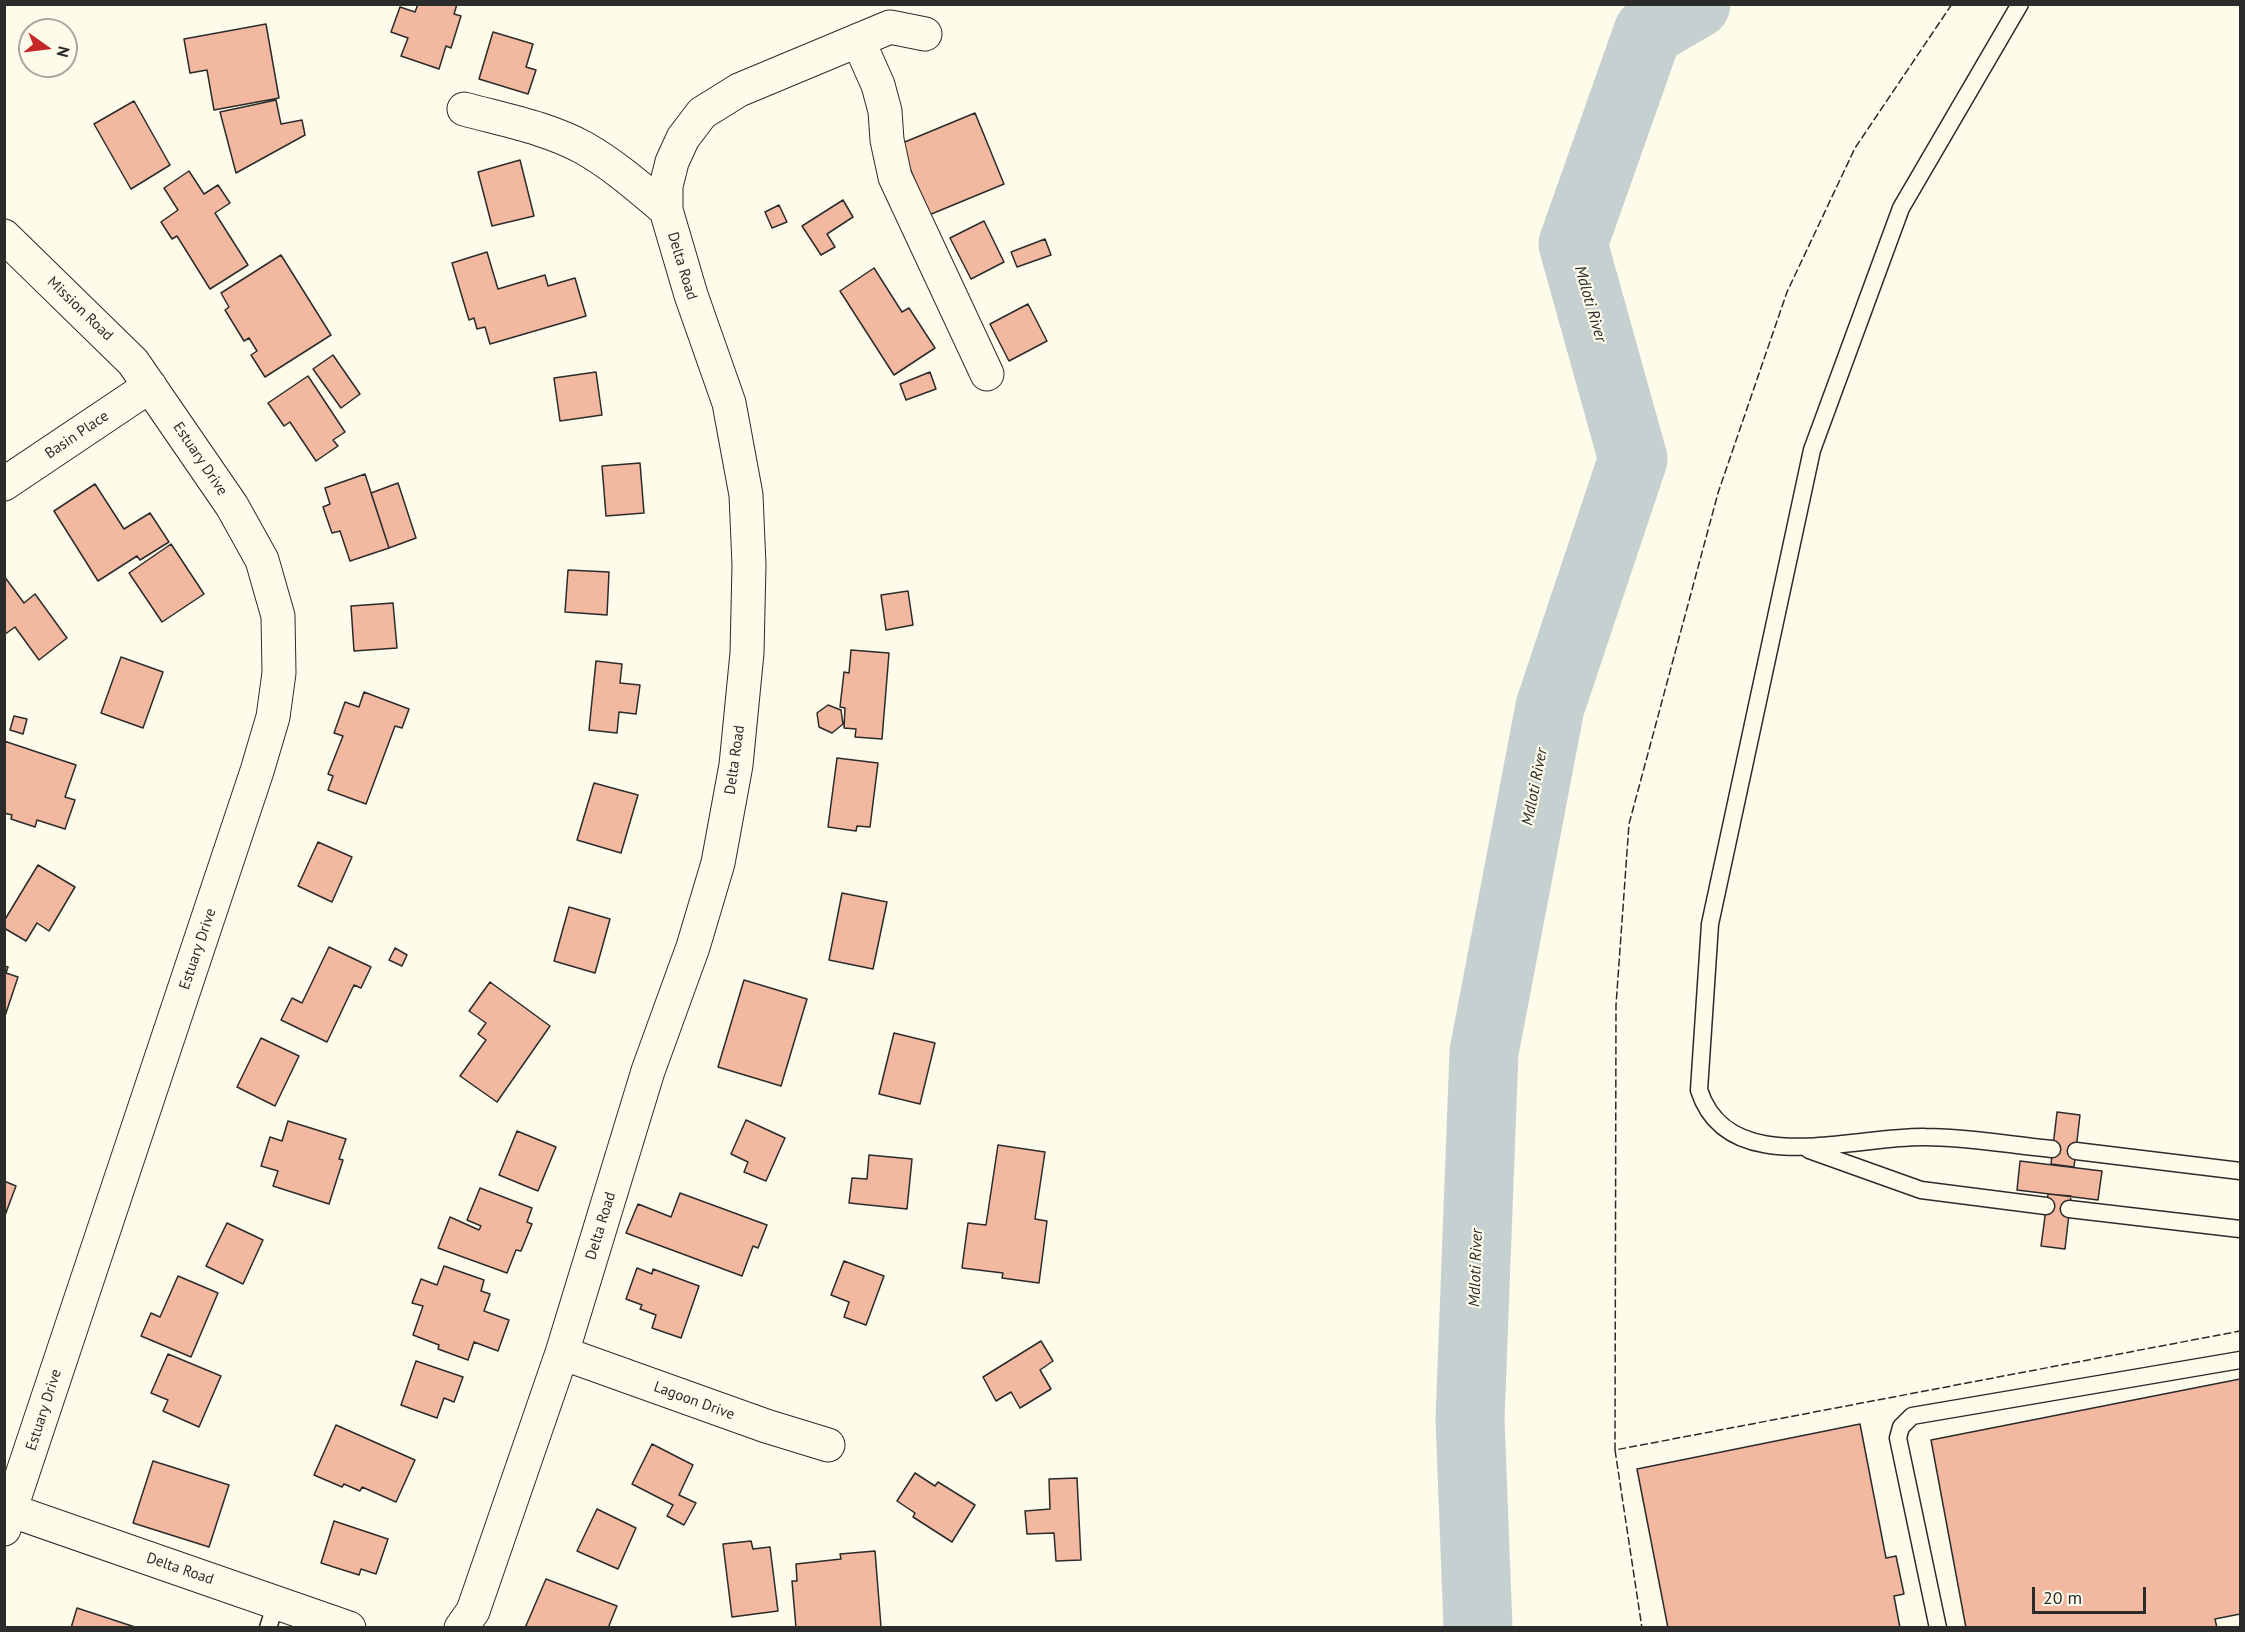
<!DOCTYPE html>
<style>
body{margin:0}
#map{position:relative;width:2245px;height:1632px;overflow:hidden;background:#fdfbea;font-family:"PT Sans",sans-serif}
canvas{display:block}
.frame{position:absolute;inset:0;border:6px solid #2b2b2b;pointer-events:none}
.north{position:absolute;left:18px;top:18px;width:60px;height:60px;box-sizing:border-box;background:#fdfbea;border:2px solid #a9a89e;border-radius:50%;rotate:104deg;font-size:16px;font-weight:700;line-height:24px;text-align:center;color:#2b2b2b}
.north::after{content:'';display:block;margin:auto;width:21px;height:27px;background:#c62828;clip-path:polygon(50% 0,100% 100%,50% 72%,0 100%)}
.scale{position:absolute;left:2032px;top:1587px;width:114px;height:27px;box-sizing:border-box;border:3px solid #2b2b2b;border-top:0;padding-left:8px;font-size:18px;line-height:21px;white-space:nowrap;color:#2b2b2b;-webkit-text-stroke:4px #fdfbea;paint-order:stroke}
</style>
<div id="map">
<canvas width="2245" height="1632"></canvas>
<div class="frame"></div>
<div class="north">N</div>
<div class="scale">20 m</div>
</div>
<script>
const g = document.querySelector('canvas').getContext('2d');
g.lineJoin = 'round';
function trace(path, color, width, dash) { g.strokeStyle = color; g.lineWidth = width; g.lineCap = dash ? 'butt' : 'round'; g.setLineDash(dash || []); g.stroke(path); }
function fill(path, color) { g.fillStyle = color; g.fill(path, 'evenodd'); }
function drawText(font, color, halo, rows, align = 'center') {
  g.font = font + ' "PT Sans",sans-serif'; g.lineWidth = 4.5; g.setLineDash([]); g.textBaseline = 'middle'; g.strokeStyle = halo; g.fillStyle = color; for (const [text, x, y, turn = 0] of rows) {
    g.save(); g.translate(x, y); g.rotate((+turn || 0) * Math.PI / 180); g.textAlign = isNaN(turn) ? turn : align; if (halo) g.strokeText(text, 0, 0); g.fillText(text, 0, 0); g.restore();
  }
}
trace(new Path2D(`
 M1478,1628L1470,1419L1484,1052L1550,707L1633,459L1573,244L1648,32L1696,4`), '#c7d0d0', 69);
const building = new Path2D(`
 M418,4H457L454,14L461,16L451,48L446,46L439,69L401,56L408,38L391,32L400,7L415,12Z
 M266,24L279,98L214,110L207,70L190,73L184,39Z
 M493,32L533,44L526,67L536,70L528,94L479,79Z
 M276,100L281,124L302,120L305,135L236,173L220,112Z
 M134,101L170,165L131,189L94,124Z
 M975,113L1004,184L929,215L900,144Z
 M520,160L534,216L492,226L478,172Z
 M189,171L204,194L218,185L230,203L215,213L248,265L210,289L177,236L172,239L161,222L178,210L164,188Z
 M843,200L853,217L827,234L835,247L821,255L802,226Z
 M779,205L787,222L772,228L765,212Z
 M984,221L1004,262L971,279L950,238Z
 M1045,239L1051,255L1017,267L1011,252Z
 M487,252L498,289L545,275L548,286L575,278L586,316L490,344L485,327L477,329L474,318L469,320L452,263Z
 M281,255L331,335L265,377L251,355L257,351L249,338L244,341L225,310L229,307L221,293Z
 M874,268L902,312L909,308L935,348L894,375L840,291Z
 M1028,304L1047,341L1009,361L990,324Z
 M333,355L360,394L341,408L313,369Z
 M596,372L602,415L560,421L554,378Z
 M930,372L936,389L906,400L900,384Z
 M308,376L345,432L333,440L338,446L316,461L290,422L284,426L268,403Z
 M640,463L644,513L606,516L602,466Z
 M365,474L389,548L350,561L340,531L332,533L323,507L330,504L325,488Z
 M398,483L416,538L389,548L371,493Z
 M95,484L124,529L150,513L169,542L140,560L137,556L98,581L54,511Z
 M171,544L204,594L162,622L129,573Z
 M568,570L609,572L607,615L565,612Z
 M4,576L24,603L35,594L67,638L39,660L15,627L4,635Z
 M908,591L913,625L886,630L881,595Z
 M393,603L397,648L354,651L351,606Z
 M851,650L889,653L882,739L855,737L856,729L844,728L845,708L840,707L844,672L849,673Z
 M121,657L163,672L143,728L101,713Z
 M596,661L622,664L620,683L640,685L636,714L619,712L617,733L589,730Z
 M364,692L409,709L402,728L395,726L366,804L328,790L333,776L328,774L343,736L334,733L345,702L359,707Z
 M828,705L841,710L843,724L832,733L819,727L817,713Z
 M14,716L27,719L23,734L10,730Z
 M4,741L76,765L65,797L75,800L65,829L37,820L35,827L11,819L12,815L4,813Z
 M837,758L878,763L870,827L857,826L856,831L828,827Z
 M594,783L638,795L621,853L577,840Z
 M318,842L352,857L332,902L298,886Z
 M38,865L75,887L49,931L37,923L26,941L4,928V921Z
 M842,893L887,902L873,969L829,960Z
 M569,907L610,919L595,973L554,961Z
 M329,947L371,967L361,988L354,985L327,1042L281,1020L292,998L302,1003Z
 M395,948L407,955L402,966L389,960Z
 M4,966L8,967L6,973L18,977L4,1019Z
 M744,980L807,999L781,1086L718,1067Z
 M490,982L550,1026L497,1102L460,1076L486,1040L478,1034L486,1023L469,1011Z
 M894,1033L935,1043L920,1104L879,1094Z
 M261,1038L299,1056L275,1106L237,1087Z
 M2057,1112L2080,1115L2074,1167L2051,1164Z
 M746,1120L785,1138L766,1181L744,1172L748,1162L731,1154Z
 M288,1121L346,1139L339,1159L343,1160L329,1204L273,1186L278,1171L261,1166L270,1137L282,1141Z
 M517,1131L556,1147L538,1191L499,1175Z
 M998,1145L1045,1152L1035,1219L1047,1221L1039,1283L1002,1278L1003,1273L962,1268L968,1223L986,1225Z
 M869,1155L912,1159L907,1209L849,1203L852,1178L867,1179Z
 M2020,1161L2102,1171L2098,1200L2017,1190Z
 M4,1181L16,1186L4,1218Z
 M480,1188L532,1208L527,1222L532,1224L521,1251L516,1250L507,1273L438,1248L450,1217L479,1230L481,1226L467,1220Z
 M680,1193L767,1225L758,1248L753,1246L742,1276L626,1233L638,1204L671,1217Z
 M2048,1194L2071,1196L2065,1249L2041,1246Z
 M227,1223L263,1240L243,1284L206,1266Z
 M844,1261L884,1276L866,1325L844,1317L849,1302L831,1295Z
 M444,1266L484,1280L481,1291L490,1294L484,1311L509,1320L498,1351L474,1342L468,1360L438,1349L439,1345L413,1335L423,1306L412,1303L421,1279L437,1285Z
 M637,1268L652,1274L653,1269L699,1286L681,1338L652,1328L656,1315L640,1309L642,1305L626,1299Z
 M178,1276L218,1293L191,1357L141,1336L151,1313L160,1317Z
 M1041,1341L1053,1361L1040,1370L1051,1389L1020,1408L1011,1392L996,1401L983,1377Z
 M168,1354L221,1376L199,1427L163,1411L168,1400L151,1393Z
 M416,1361L463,1377L454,1402L444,1398L437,1418L401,1405Z
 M2240,1379V1614L2215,1619L2217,1628H1966L1931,1440Z
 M1860,1424L1886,1558L1896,1556L1904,1594L1894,1596L1900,1628H1668L1637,1469Z
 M336,1425L415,1460L396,1502L362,1487L360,1491L344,1484L342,1487L314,1475Z
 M652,1444L693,1465L679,1495L696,1503L684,1525L667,1516L673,1505L632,1484Z
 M153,1461L229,1485L209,1547L133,1523Z
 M915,1473L935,1486L938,1482L975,1505L952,1542L913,1517L915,1513L897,1501Z
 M1077,1478L1081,1560L1056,1561L1054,1533L1027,1534L1025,1511L1050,1509L1049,1479Z
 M597,1509L636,1528L618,1569L577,1551Z
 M334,1521L388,1539L376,1574L361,1569L359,1575L321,1563Z
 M751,1541L753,1549L770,1547L778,1611L732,1617L723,1544Z
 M875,1551L881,1627L796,1628L792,1581H797L796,1564L841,1559L840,1554Z
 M546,1579L617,1606L608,1628H525Z
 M77,1608L138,1628H71Z`);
fill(building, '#f2b8a0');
trace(building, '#2b2b2b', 1.5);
const service = new Path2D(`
 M2020,4L1901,208L1812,450L1710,924L1699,1090C1728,1181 1856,1135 1925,1137C1967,1137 2010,1145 2052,1149
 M1809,1150L1921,1190L2046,1206
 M2076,1151L2240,1171
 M2069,1209L2240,1229
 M268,1628L276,1603
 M1938,1628L1898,1438L1901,1427L1912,1416L2240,1360`);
const minor = new Path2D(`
 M858,40L878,85L885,111L887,140L895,177L987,374
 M464,109C504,120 548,128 584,148C614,165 640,188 666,210
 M4,236L133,362L232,506L262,560L278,616L279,673L273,717L257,771L4,1529
 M4,484L150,386
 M562,1353L766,1426L828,1445
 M4,1508L349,1628
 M461,1628L473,1611L562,1353L648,1071L693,947L718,863L736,765L747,653L749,565L746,495L729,403L691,295L666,210V186L672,162L683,138L702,113L739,90L890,27L925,34`);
trace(service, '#2b2b2b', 19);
trace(minor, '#2b2b2b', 35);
trace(service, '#fdfbea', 16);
trace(minor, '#fdfbea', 33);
trace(new Path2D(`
 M1952,4L1855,148L1787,292L1718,493L1629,824L1616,1005L1615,1450L2240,1331
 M1615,1450L1642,1628`), '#2b2b2b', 1.5, [8, 3]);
drawText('15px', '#2b2b2b', '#fdfbea', [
 ["Delta Road",682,266,73],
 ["Mission Road",80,309,44],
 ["Basin Place",77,435,-34],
 ["Estuary Drive",200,459,56],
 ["Delta Road",735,760,-82],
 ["Estuary Drive",198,949,-71],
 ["Delta Road",601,1226,-73],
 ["Lagoon Drive",694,1401,20],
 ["Estuary Drive",44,1410,-72],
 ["Delta Road",180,1569,19]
]);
drawText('italic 16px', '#2b2b2b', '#fdfbea', [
 ["Mdloti River",1590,304,74],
 ["Mdloti River",1535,787,-79],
 ["Mdloti River",1476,1268,-88]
]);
</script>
